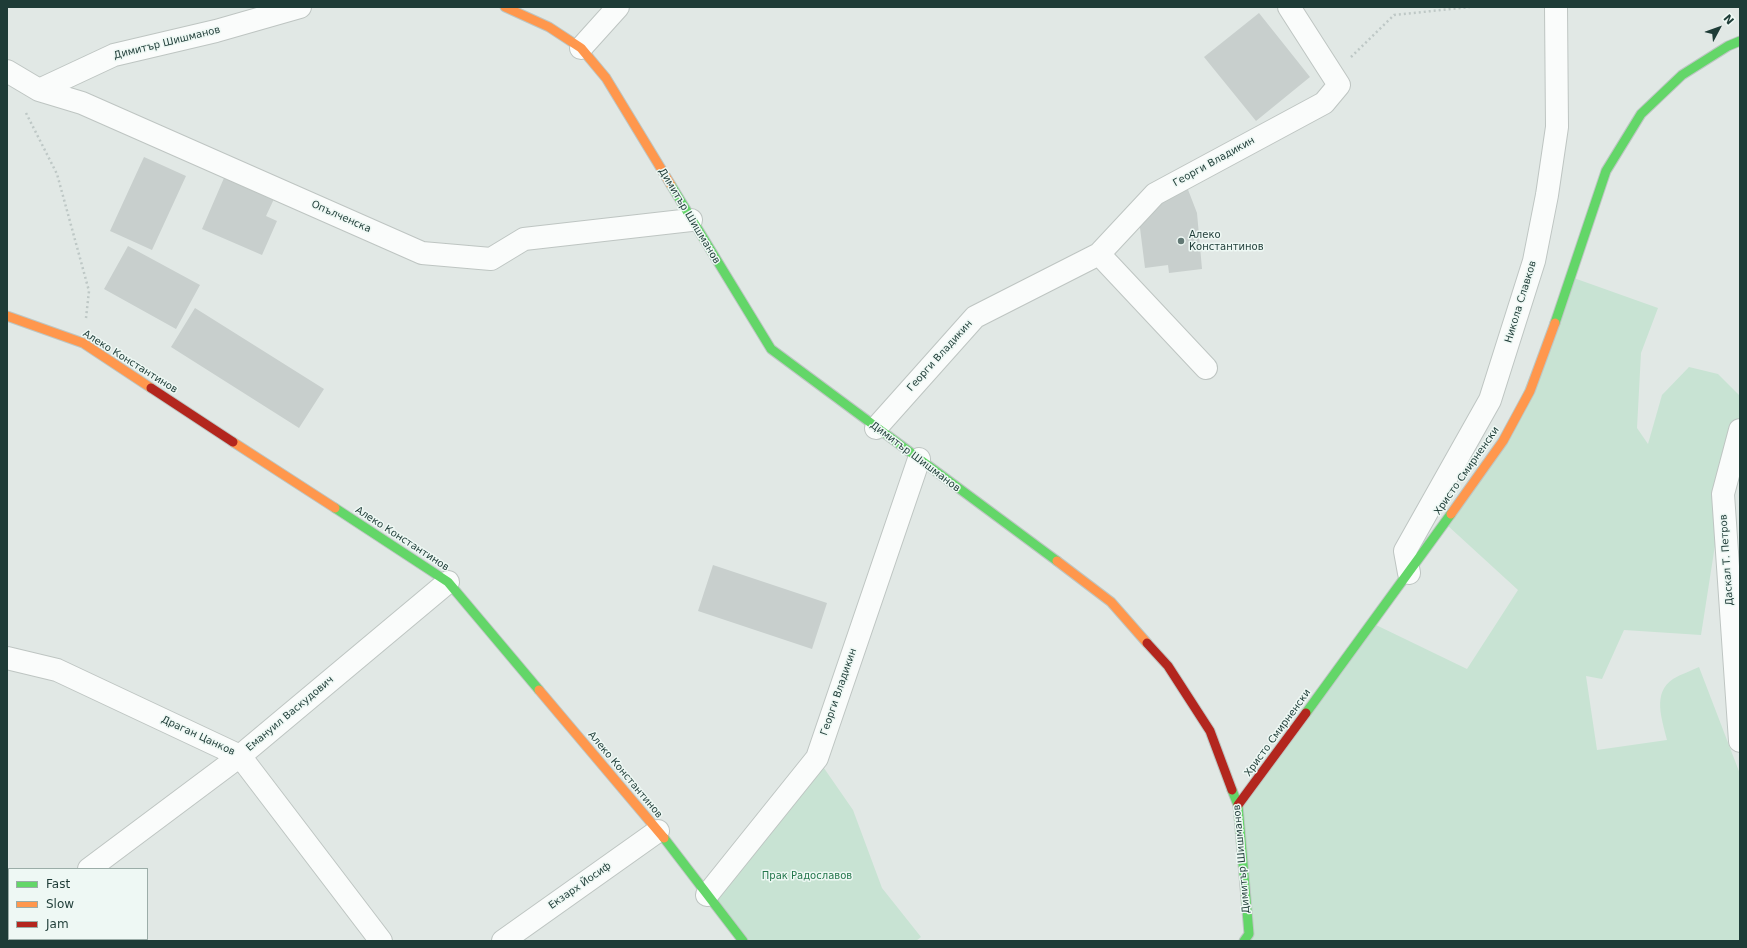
<!DOCTYPE html>
<meta charset="utf-8">
<style>
body{margin:0}
#map{position:relative;width:1747px;height:948px;overflow:hidden;background:#e1e8e5;font-family:"DejaVu Sans",sans-serif}
canvas{display:block}
.frame{position:absolute;inset:0;border:8px solid #1e3c37;pointer-events:none}
.legend{position:absolute;left:8px;top:868px;width:140px;height:72px;box-sizing:border-box;background:#eef8f4;border:1px solid #9bada8;margin:0;padding:5px 7px;list-style:none;font-size:12px;color:#1e3c37}
.legend li{display:flex;align-items:center;gap:8px;height:20px}
.legend b{width:20px;border:1px solid #9bada8}
.north{position:absolute;left:1699px;top:8px;width:40px;height:40px;-webkit-text-stroke:3px #eef8f4;paint-order:stroke;rotate:49deg;font-size:11px;font-weight:700;line-height:16px;text-align:center;color:#1e3c37}
.north::after{content:'';display:block;margin:auto;width:14px;height:18px;background:#1e3c37;clip-path:polygon(50% 0,100% 100%,50% 72%,0 100%)}
</style>
<div id="map">
<canvas width="1747" height="948"></canvas>
<div class="frame"></div>
<ul class="legend">
<li><b style="height:5px;background:#63d668"></b>Fast</li>
<li><b style="height:5px;background:#ff974d"></b>Slow</li>
<li><b style="height:5px;background:#b3261e"></b>Jam</li>
</ul>
<div class="north">N</div>
</div>
<script>
const g = document.querySelector('canvas').getContext('2d');
g.lineJoin = 'round';
function fill(path, color) { g.fillStyle = color; g.fill(path, 'evenodd'); }
function trace(path, color, width, dash) { g.strokeStyle = color; g.lineWidth = width; g.lineCap = dash ? 'butt' : 'round'; g.setLineDash(dash || []); g.stroke(path); }
function drawText(font, color, halo, rows, align = 'center') {
  g.font = font + ' "DejaVu Sans",sans-serif'; g.lineWidth = 3; g.setLineDash([]); g.textBaseline = 'middle'; g.strokeStyle = halo; g.fillStyle = color; for (const [text, x, y, turn = 0] of rows) {
    g.save(); g.translate(x, y); g.rotate((+turn || 0) * Math.PI / 180); g.textAlign = isNaN(turn) ? turn : align; if (halo) g.strokeText(text, 0, 0); g.fillText(text, 0, 0); g.restore();
  }
}
fill(new Path2D(`
 M1571,277L1658,308L1641,353L1637,428L1648,444L1662,395L1689,367L1718,374L1740,396V430L1723,494L1701,635L1624,630L1602,679L1586,676L1597,750L1667,740C1662,719 1652,693 1673,679C1681,674 1691,671 1699,667L1740,774V941H1244L1238,805L1376,625L1467,669L1518,590L1447,525L1503,441Z
 M817,758L853,810L882,888L921,937L916,941H743L707,895Z`), '#c8e3d3');
fill(new Path2D(`
 M1259,13L1310,77L1256,121L1204,57Z
 M144,157L186,176L152,250L110,231Z
 M224,178L274,199L266,216L277,221L262,255L202,229Z
 M1187,187L1197,213L1202,269L1169,273L1168,265L1145,268L1139,220L1147,210Z
 M128,246L200,285L176,329L104,289Z
 M195,308L324,389L299,428L171,347Z
 M713,565L827,603L812,649L698,611Z`), '#c8cfcd');
const street = new Path2D(`
 M581,48L618,7
 M7,71L39,90L82,103L422,253L491,259L524,239L691,220
 M39,90L114,55L216,31L300,7
 M1099,254L1155,194L1324,103L1339,85L1289,7
 M876,428L975,317L1099,254L1206,368
 M1740,430L1723,494L1740,741
 M1409,573L1405,551L1490,400L1534,261L1547,195L1557,127L1556,7
 M7,658L57,670L240,756L381,941
 M89,869L240,756L448,582
 M707,895L817,758L919,459
 M503,941L658,831`);
const fast = new Path2D(`
 M671,185L771,349L1057,561
 M1555,323L1606,171L1641,114L1682,75L1728,46L1740,41
 M335,508L448,582L539,690
 M1306,713L1451,514
 M1232,790L1238,805L1249,934L1244,941
 M664,838L743,941`);
const slow = new Path2D(`
 M505,7L549,27L581,48L606,78L671,185
 M7,316L83,343L151,388
 M233,442L335,508
 M1451,514L1503,441L1530,391L1555,323
 M1057,561L1111,602L1147,643
 M539,690L664,838`);
const jam = new Path2D(`
 M151,388L233,442
 M1147,643L1168,666L1210,731L1232,790
 M1238,805L1306,713`);
trace(street, '#bec5c2', 24);
trace(fast, '#bdc6c3', 11);
trace(slow, '#bdc6c3', 11);
trace(jam, '#bdc6c3', 11);
trace(new Path2D(`
 M1351,57L1394,15L1470,7
 M26,113L57,174L89,291L86,318`), '#bec8c6', 2.5, [2, 3]);
trace(street, '#fafcfb', 22);
trace(fast, '#63d668', 9);
trace(slow, '#ff974d', 9);
trace(jam, '#b3261e', 9);
for (const [x, y, r, color] of [
 [1181,241,4,"#627874"]
]) { const dot = new Path2D(); dot.arc(x, y, r, 0, 2 * Math.PI); g.fillStyle = color; g.fill(dot); trace(dot, '#eef8f4', 1.5); }
drawText('10px', '#1e3c37', '#eef8f4', [
 ["Димитър Шишманов",167,43,-14],
 ["Георги Владикин",1214,162,-29],
 ["Димитър Шишманов",689,216,59],
 ["Опълченска",341,217,24],
 ["Никола Славков",1521,302,-73],
 ["Георги Владикин",940,356,-48],
 ["Алеко Константинов",130,362,32],
 ["Димитър Шишманов",915,457,37],
 ["Христо Смирненски",1467,471,-55],
 ["Алеко Константинов",402,539,33],
 ["Даскал Т. Петров",1727,560,-94],
 ["Георги Владикин",839,692,-71],
 ["Емануил Васкудович",290,714,-40],
 ["Христо Смирненски",1278,733,-54],
 ["Драган Цанков",198,736,25],
 ["Алеко Константинов",625,775,50],
 ["Димитър Шишманов",1242,859,-95],
 ["Екзарх Йосиф",580,886,-35]
]);
drawText('10px', '#1e3c37', '#eef8f4', [
 ["Алеко",1189,235],
 ["Константинов",1189,247]
], 'left');
drawText('10px', '#24774c', '#eef8f4', [
 ["Прак Радославов",807,876]
]);
</script>
